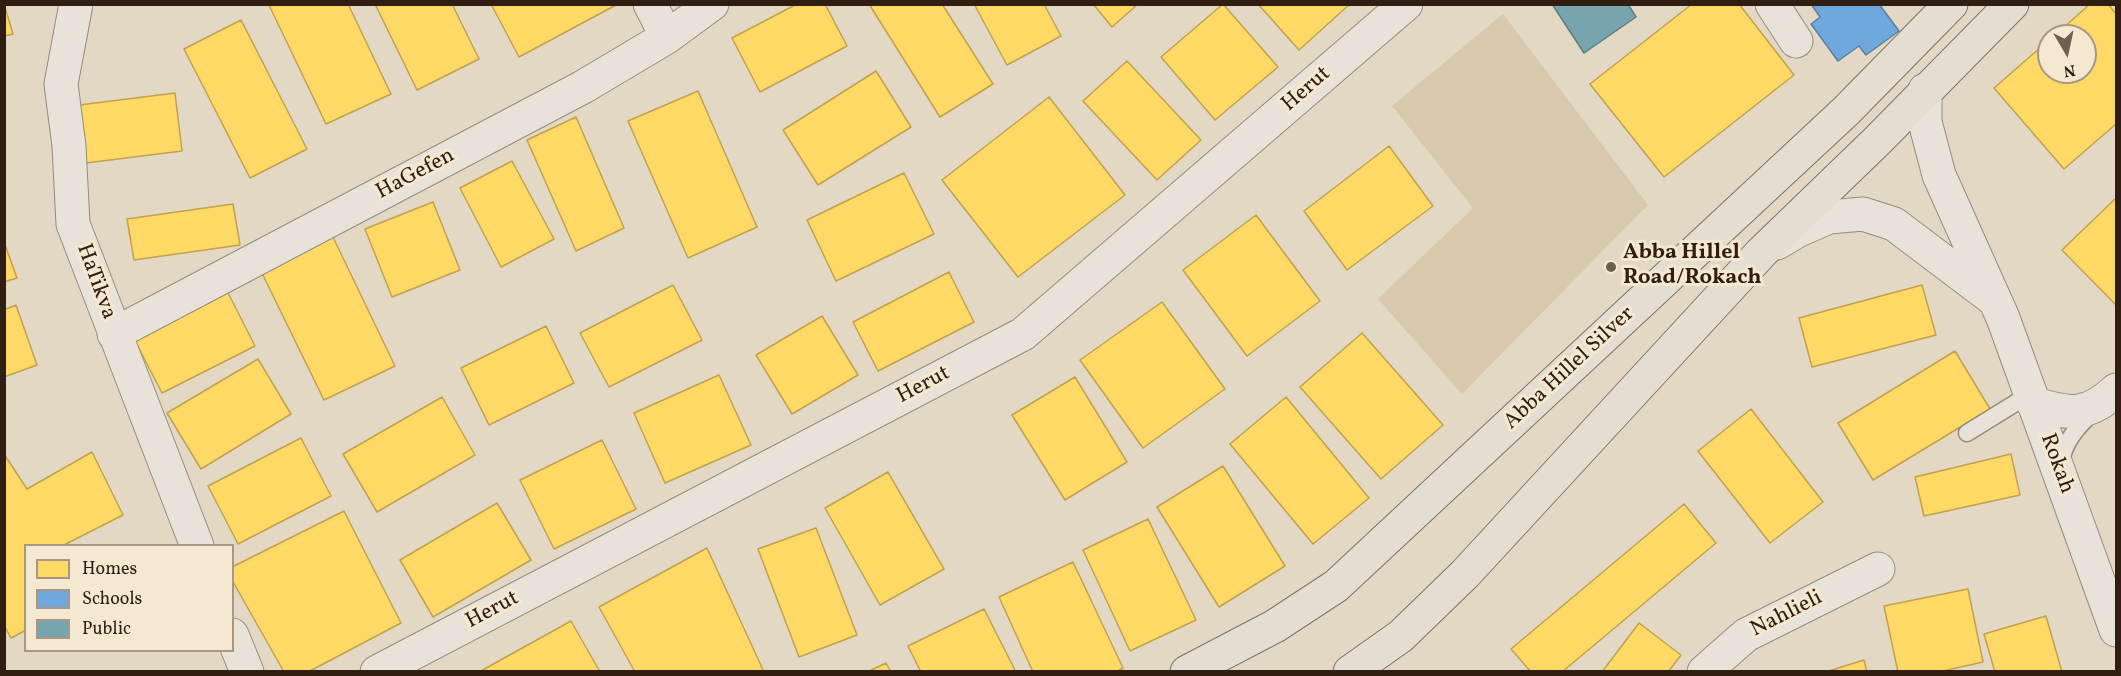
<!DOCTYPE html>
<style>
body{margin:0}
#map{position:relative;width:2121px;height:676px;overflow:hidden;background:#e3d8c3;font-family:Vollkorn,serif}
canvas{display:block}
.frame{position:absolute;inset:0;border:6px solid #311e13;pointer-events:none}
.legend{position:absolute;left:24px;top:544px;width:210px;height:108px;box-sizing:border-box;background:#f5e8d0;border:2px solid #a79784;margin:0;padding:8px 10px;list-style:none;font-size:18px;color:#311e13}
.legend li{display:flex;align-items:center;gap:12px;height:30px}
.legend b{width:30px;border:2px solid #a79784}
.north{position:absolute;left:2037px;top:24px;width:60px;height:60px;box-sizing:border-box;background:#f5e8d0;border:2px solid #a79784;border-radius:50%;rotate:171deg;font-size:16px;font-weight:700;line-height:24px;text-align:center;color:#311e13}
.north::after{content:'';display:block;margin:auto;width:21px;height:27px;background:#6f5f51;clip-path:polygon(50% 0,100% 100%,50% 72%,0 100%)}
</style>
<div id="map">
<canvas width="2121" height="676"></canvas>
<div class="frame"></div>
<ul class="legend">
<li><b style="height:16px;background:#ffd966"></b>Homes</li>
<li><b style="height:16px;background:#6fa8dc"></b>Schools</li>
<li><b style="height:16px;background:#76a5af"></b>Public</li>
</ul>
<div class="north">N</div>
</div>
<script>
const g = document.querySelector('canvas').getContext('2d');
g.lineJoin = 'round';
function fill(path, color) { g.fillStyle = color; g.fill(path, 'evenodd'); }
function trace(path, color, width, dash) { g.strokeStyle = color; g.lineWidth = width; g.lineCap = dash ? 'butt' : 'round'; g.setLineDash(dash || []); g.stroke(path); }
function drawText(font, color, halo, rows, align = 'center') {
  g.font = font + ' Vollkorn,serif'; g.lineWidth = 6; g.setLineDash([]); g.textBaseline = 'middle'; g.strokeStyle = halo; g.fillStyle = color; for (const [text, x, y, turn = 0] of rows) {
    g.save(); g.translate(x, y); g.rotate((+turn || 0) * Math.PI / 180); g.textAlign = isNaN(turn) ? turn : align; if (halo) g.strokeText(text, 0, 0); g.fillText(text, 0, 0); g.restore();
  }
}
fill(new Path2D(`
 M1503,14L1648,205L1462,394L1378,299L1473,208L1392,106Z`), '#d9c9ac');
const homes = new Path2D(`
 M4,4L13,34L4,36Z
 M348,4L391,94L326,124L269,5Z
 M375,4H452L479,59L417,90Z
 M491,4H618L519,57Z
 M797,4H825L847,46L760,92L732,38Z
 M869,4H942L993,84L940,117Z
 M974,4H1044L1061,36L1007,65Z
 M1093,4H1138L1112,27Z
 M1223,4L1278,67L1215,120L1161,57Z
 M1258,4H1350L1299,50Z
 M1692,4H1739L1794,75L1664,177L1590,84Z
 M2090,4H2108L2116,14V124L2064,169L1994,88L2049,40V72H2085V36H2054Z
 M241,20L307,149L250,178L184,49Z
 M1127,61L1201,140L1157,180L1083,101Z
 M876,71L911,127L818,185L783,130Z
 M698,91L757,227L688,258L628,121Z
 M175,93L182,151L86,163L79,105Z
 M1049,97L1125,195L1018,277L942,180Z
 M576,117L624,228L576,251L527,140Z
 M1389,146L1433,206L1347,270L1304,211Z
 M512,161L554,239L501,267L460,188Z
 M904,173L934,234L836,281L807,220Z
 M2115,199L2116,200V305L2062,250Z
 M433,202L460,270L392,297L365,229Z
 M233,204L240,245L134,260L127,219Z
 M1256,215L1320,301L1247,356L1183,270Z
 M331,233L395,366L324,400L259,267Z
 M4,242L17,278L4,282Z
 M949,272L974,322L878,371L853,322Z
 M673,285L702,340L609,387L580,333Z
 M1922,285L1936,335L1812,367L1799,318Z
 M225,287L255,346L162,393L132,335Z
 M1162,302L1225,389L1143,448L1080,360Z
 M16,305L37,365L4,377V310Z
 M822,316L858,375L792,414L756,355Z
 M546,326L574,383L489,425L461,368Z
 M1362,333L1443,425L1381,479L1300,387Z
 M1955,351L1990,409L1873,480L1838,423Z
 M258,359L291,414L201,469L167,413Z
 M719,375L751,445L665,483L634,413Z
 M1075,377L1127,462L1065,500L1012,415Z
 M442,397L475,455L377,512L343,454Z
 M1286,397L1369,498L1313,544L1230,444Z
 M1751,409L1823,502L1770,543L1698,451Z
 M301,438L331,496L238,544L208,486Z
 M602,440L636,509L554,549L520,480Z
 M92,452L123,515L62,546H26V630L11,638L4,625V454L27,489Z
 M2011,454L2020,495L1924,516L1915,477Z
 M1223,466L1285,566L1219,607L1157,507Z
 M888,472L944,569L880,605L825,508Z
 M497,503L531,560L433,617L400,560Z
 M1684,504L1716,543L1562,672H1531L1511,649Z
 M344,511L401,623L308,672H284L232,580V567Z
 M1148,519L1196,620L1130,651L1083,550Z
 M816,528L857,635L799,657L758,549Z
 M707,548L764,672H635L599,607Z
 M1073,562L1123,668L1116,672H1033L999,597Z
 M1968,589L1983,662L1938,672H1898L1884,606Z
 M984,609L1016,672H921L908,646Z
 M2046,616L2062,672H1995L1984,634Z
 M571,621L600,672H479Z
 M1639,623L1681,655L1668,672H1602Z
 M1864,660L1867,672H1829V671Z
 M886,663L891,672H867Z`);
fill(homes, '#ffd966');
trace(homes, '#c1a14d', 1.5);
const schools = new Path2D(`
 M1811,4H1879L1899,31L1866,55L1859,46L1838,61L1811,24L1820,17Z`);
fill(schools, '#6fa8dc');
trace(schools, '#5c7fa0', 1.5);
const public = new Path2D(`
 M1552,4H1628L1636,17L1584,53Z`);
fill(public, '#76a5af');
trace(public, '#617c80', 1.5);
const service = new Path2D(`
 M1967,433L2030,394
 M2060,465C2064,442 2076,428 2093,412`);
const minor = new Path2D(`
 M76,4L61,84L69,146L73,224L197,546
 M650,4L667,37
 M1772,4L1796,41
 M114,334L583,87L667,37L712,4
 M2033,403C2069,415 2088,417 2116,390
 M232,635L247,672
 M377,672L1023,334L1406,4
 M1704,672L1746,635L1878,569`);
const tertiary = new Path2D(`
 M1925,90V122L1939,175L2003,318L2116,630
 M1777,243L1799,230L1829,217L1863,214L1894,224L1992,298`);
const primary = new Path2D(`
 M1187,672L1275,626L1336,586L1846,111L1951,4
 M1350,672L1401,636L1465,574L1762,252L1878,140L2012,4`);
trace(service, '#958c7f', 19);
trace(minor, '#958c7f', 35);
trace(tertiary, '#958c7f', 35);
trace(primary, '#7c7368', 35);
trace(service, '#e8e2d8', 16);
trace(minor, '#e8e2d8', 33);
trace(tertiary, '#e8e2d8', 33);
trace(primary, '#e4ded2', 33);
for (const [x, y, r, color] of [
 [1611,267,6,"#6f5f51"]
]) { const dot = new Path2D(); dot.arc(x, y, r, 0, 2 * Math.PI); g.fillStyle = color; g.fill(dot); trace(dot, '#f5e8d0', 2); }
drawText('22px', '#311e13', '#f5e8d0', [
 ["Herut",1307,90,-41],
 ["HaGefen",416,175,-28],
 ["HaTikva",95,282,70],
 ["Abba Hillel Silver",1570,369,-43],
 ["Herut",924,386,-28],
 ["Rokah",2056,464,70],
 ["Herut",493,611,-28],
 ["Nahlieli",1787,615,-27]
]);
drawText('bold 22px', '#311e13', '#f5e8d0', [
 ["Abba Hillel",1623,254],
 ["Road/Rokach",1623,279]
], 'left');
</script>
